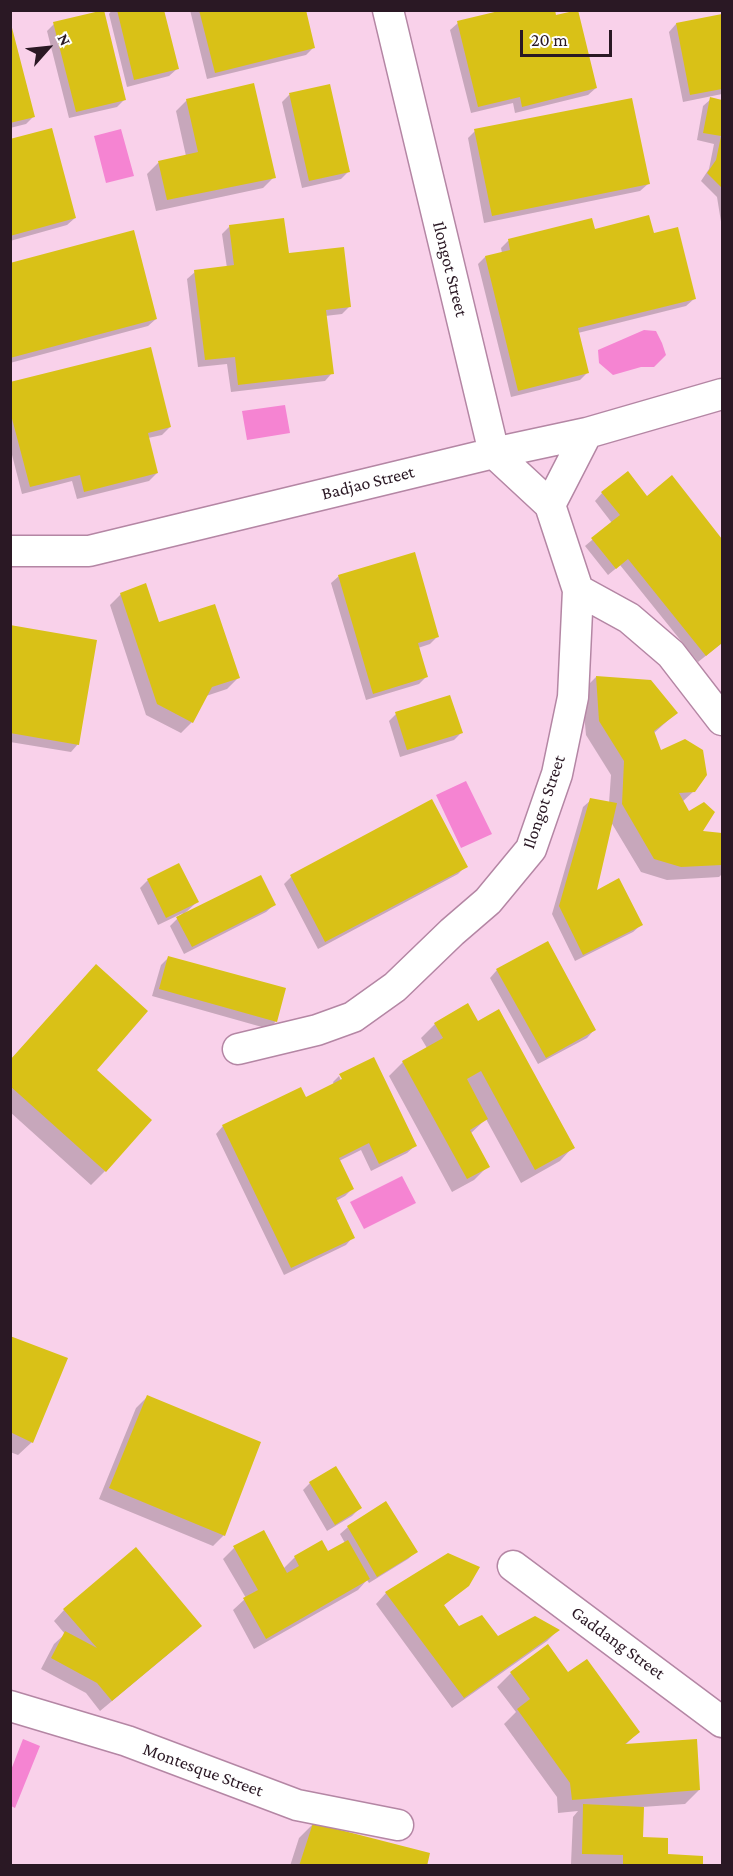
<!DOCTYPE html>
<style>
body{margin:0}
#map{position:relative;width:733px;height:1876px;overflow:hidden;background:#f9d1ea;font-family:"Crimson Pro",serif}
canvas{display:block}
.frame{position:absolute;inset:0;border:12px solid #2a1824;pointer-events:none}
.north{position:absolute;left:18px;top:18px;width:60px;height:60px;-webkit-text-stroke:4px #fff;paint-order:stroke;rotate:63deg;font-size:16px;font-weight:700;line-height:24px;text-align:center;color:#2a1824}
.north::after{content:'';display:block;margin:auto;width:21px;height:27px;background:#2a1824;clip-path:polygon(50% 0,100% 100%,50% 72%,0 100%)}
.scale{position:absolute;left:520px;top:30px;width:92px;height:27px;box-sizing:border-box;border:3px solid #2a1824;border-top:0;padding-left:8px;font-size:18px;line-height:21px;white-space:nowrap;color:#2a1824;-webkit-text-stroke:4px #fff;paint-order:stroke}
</style>
<div id="map">
<canvas width="733" height="1876"></canvas>
<div class="frame"></div>
<div class="north">N</div>
<div class="scale">20 m</div>
</div>
<script>
const g = document.querySelector('canvas').getContext('2d');
g.lineJoin = 'round';
function fill(path, color) { g.fillStyle = color; g.fill(path, 'evenodd'); }
function trace(path, color, width, dash) { g.strokeStyle = color; g.lineWidth = width; g.lineCap = dash ? 'butt' : 'round'; g.setLineDash(dash || []); g.stroke(path); }
function drawText(font, color, halo, rows, align = 'center') {
  g.font = font + ' "Crimson Pro",serif'; g.lineWidth = 4.5; g.setLineDash([]); g.textBaseline = 'middle'; g.strokeStyle = halo; g.fillStyle = color; for (const [text, x, y, turn = 0] of rows) {
    g.save(); g.translate(x, y); g.rotate((+turn || 0) * Math.PI / 180); g.textAlign = isNaN(turn) ? turn : align; if (halo) g.strokeText(text, 0, 0); g.fillText(text, 0, 0); g.restore();
  }
}
fill(new Path2D(`
 M121,129L134,176L106,183L94,136Z
 M644,330L656,331L662,343L666,355L654,367H641L613,375L599,363L598,350Z
 M285,405L290,433L247,440L242,411Z
 M466,781L492,834L461,848L436,795Z
 M402,1176L416,1203L364,1229L350,1202Z
 M23,1739L40,1746L15,1808L11,1806V1770Z`), '#f584d2');
fill(new Path2D(`
 M112,10H162L177,69L169,76L127,87L109,14Z
 M190,10H304L313,48L306,55L207,79Z
 M722,15V94L683,102L669,32L676,24Z
 M458,23L596,88L588,95L515,113L513,103L471,113L450,30Z
 M54,24L125,99L117,107L69,118L47,31Z
 M10,25L33,117L26,124L10,128Z
 M329,86L349,171L341,179L302,188L282,102L289,95Z
 M711,99L722,101V228L717,197L701,181L709,169L714,144L697,140L703,106Z
 M187,100L274,177L263,188L156,211L147,174L158,163L186,156L176,111Z
 M475,131L648,184L640,191L484,223L468,138Z
 M10,141L75,218L67,225L10,241Z
 M230,226L288,255L350,306L342,314L325,316L332,373L325,381L231,392L227,364L198,367L187,279L195,272L227,268L222,234Z
 M594,231L653,235L694,299L686,306L578,333L587,373L580,380L511,397L478,264L485,257L502,253L501,248L508,241Z
 M10,264L156,319L148,326L10,363Z
 M10,384L170,427L162,435L148,438L157,473L149,481L77,499L72,481L22,494L10,447Z
 M672,478L722,541V643L698,662L620,565L608,575L585,546L612,523L595,501L602,493L647,498Z
 M339,576L438,636L430,644L418,648L426,677L419,684L366,700L331,583Z
 M121,594L158,624L238,678L227,689L206,696L192,722L181,733L146,715L110,605Z
 M10,627L78,744L71,752L10,742Z
 M596,677L676,713L654,733L660,752L694,791L682,802L700,832L722,835V874L719,877L667,880L641,872L611,822L595,893L641,925L633,932L575,961L552,914L583,807L591,800L609,803L611,775L586,735L582,691Z
 M396,714L461,733L454,740L400,757L389,721Z
 M178,865L197,902L184,914L274,905L266,912L184,954L170,926L183,913L158,925L140,888L148,880Z
 M466,866L458,874L318,949L284,884L291,877Z
 M168,958L276,1021L269,1029L152,996L161,965Z
 M497,970L594,1030L587,1038L538,1064L490,978Z
 M468,1005L477,1023L573,1147L560,1161L521,1183L486,1119L470,1134L488,1166L474,1180L452,1192L389,1076L403,1062L427,1048L421,1038L435,1024Z
 M373,1059L415,1146L407,1153L371,1171L361,1150L339,1161L352,1189L345,1196L336,1201L353,1237L346,1245L284,1275L216,1134L223,1126L300,1089L305,1099L334,1085L333,1082L339,1076L344,1087L347,1085L340,1075Z
 M10,1061L94,1070L105,1171L91,1185L10,1112Z
 M10,1338L32,1442L18,1455L10,1452Z
 M147,1397L224,1535L213,1546L99,1499L136,1408Z
 M310,1483L360,1508L352,1516L327,1531L303,1490Z
 M348,1527L416,1552L408,1559L369,1583L367,1580L358,1590L254,1649L233,1610L246,1598L223,1559L234,1548L263,1532L283,1569L295,1557L321,1542L328,1553L345,1543L340,1534Z
 M468,1585L443,1606L458,1628L498,1638L558,1630L547,1641L452,1708L376,1604L386,1593Z
 M64,1610L189,1637L100,1711L86,1693L41,1669L54,1644L65,1634L54,1621Z
 M511,1673L568,1674L638,1732L625,1745L699,1790L685,1804L642,1807L641,1839L666,1856L701,1866L571,1864L573,1817L578,1811L558,1813L557,1797L504,1724L516,1712L497,1687Z
 M313,1824L425,1866H290L299,1838Z`), '#0003');
fill(new Path2D(`
 M104,10L126,100L76,112L53,22Z
 M117,10H164L179,69L134,80Z
 M199,10H306L315,48L215,73Z
 M503,10H555L556,15L578,10L597,88L522,107L520,97L478,107L457,21Z
 M722,14V89L690,95L676,23Z
 M10,20L35,117L10,123Z
 M254,83L276,178L167,200L158,161L198,152L186,99Z
 M330,84L350,172L309,181L289,93Z
 M710,97L722,100V188L707,173L716,160L721,136L703,133Z
 M632,98L650,184L492,216L474,129Z
 M52,128L76,218L10,236V139Z
 M649,215L654,233L678,227L696,299L578,328L589,373L518,391L485,256L510,250L508,239L592,218L595,229Z
 M284,218L289,253L344,247L351,307L326,310L334,374L238,385L235,357L205,360L194,270L234,265L229,225Z
 M134,230L157,319L10,358V263Z
 M151,347L171,427L148,433L158,473L84,492L80,475L30,487L10,411V382Z
 M628,471L647,496L672,475L722,539V643L706,656L628,559L616,569L591,538L620,515L601,492Z
 M415,552L439,637L418,643L428,677L373,694L338,575Z
 M146,583L159,622L215,604L240,678L212,687L193,723L157,704L120,593Z
 M10,625L97,640L79,745L10,733Z
 M596,676L651,680L678,713L654,731L661,750L685,739L703,750L707,775L695,792L679,793L689,811L704,802L715,812L703,831L722,833V865L681,867L654,859L622,804L624,761L599,721Z
 M450,695L463,733L407,750L395,712Z
 M590,798L617,803L597,890L619,878L643,925L583,955L559,906Z
 M432,799L468,867L325,942L290,875Z
 M179,863L199,902L166,918L147,879Z
 M261,875L276,905L192,947L176,917Z
 M548,941L596,1030L546,1058L496,969Z
 M168,956L286,988L277,1022L159,989Z
 M96,964L148,1011L97,1070L152,1120L106,1172L10,1086V1060Z
 M468,1003L478,1021L499,1009L575,1148L535,1170L481,1071L467,1079L488,1119L470,1130L490,1167L467,1179L402,1061L443,1038L434,1023Z
 M374,1057L417,1146L379,1164L369,1143L339,1158L354,1189L336,1198L355,1238L291,1268L222,1125L301,1087L306,1097L342,1079L339,1074Z
 M10,1336L68,1358L33,1443L10,1432Z
 M147,1395L261,1442L225,1536L109,1488Z
 M336,1466L362,1508L335,1525L309,1482Z
 M386,1501L418,1552L377,1577L347,1526Z
 M264,1530L287,1573L299,1566L294,1556L322,1540L328,1551L348,1540L370,1579L266,1639L243,1598L258,1590L233,1546Z
 M136,1547L202,1626L112,1701L97,1683L51,1658L65,1631L97,1648L63,1609Z
 M448,1553L480,1567L469,1586L444,1605L459,1626L482,1615L498,1636L535,1616L560,1630L464,1698L385,1592Z
 M548,1644L568,1672L587,1659L640,1732L625,1744L697,1739L700,1790L572,1800L570,1783L517,1709L530,1699L510,1672Z
 M583,1804L644,1807L643,1837L668,1838V1854L703,1856V1866H623V1855L582,1854Z
 M313,1823L430,1853L427,1866H299Z`), '#d9c117');
const minor = new Path2D(`
 M550,505L587,433
 M10,551H89L494,453L587,433L722,394
 M578,590L629,618L671,654L722,720
 M238,1049L317,1030L353,1017L395,987L452,932L488,901L531,849L557,774L573,697L578,590L550,505L494,453L388,10
 M513,1566L722,1722
 M10,1706L127,1741L297,1805L398,1825`);
trace(minor, '#b486a4', 33);
trace(minor, '#fff', 30);
drawText('18px', '#2a1824', '#fff', [
 ["Ilongot Street",450,269,76],
 ["Badjao Street",368,483,-14],
 ["Ilongot Street",544,802,-71],
 ["Gaddang Street",618,1643,36],
 ["Montesque Street",203,1770,20]
]);
</script>
